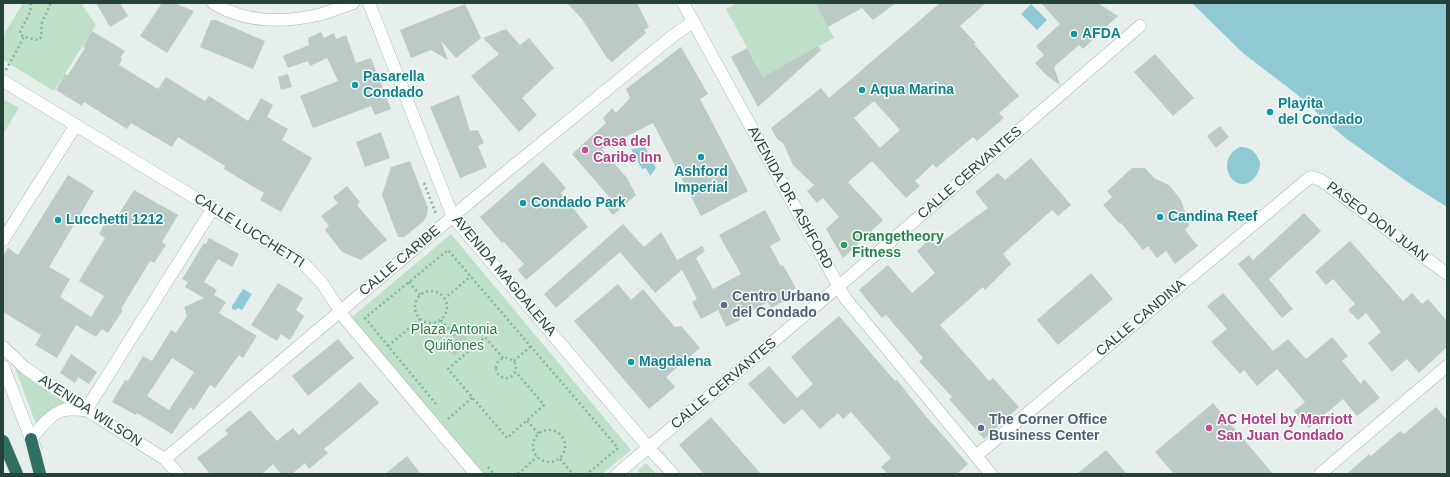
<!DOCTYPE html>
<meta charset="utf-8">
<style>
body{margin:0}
#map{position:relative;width:1450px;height:477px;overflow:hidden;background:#e6efeb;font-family:Helvetica,sans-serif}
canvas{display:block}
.frame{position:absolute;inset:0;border:4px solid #24423a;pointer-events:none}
</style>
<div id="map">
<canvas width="1450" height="477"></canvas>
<div class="frame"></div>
</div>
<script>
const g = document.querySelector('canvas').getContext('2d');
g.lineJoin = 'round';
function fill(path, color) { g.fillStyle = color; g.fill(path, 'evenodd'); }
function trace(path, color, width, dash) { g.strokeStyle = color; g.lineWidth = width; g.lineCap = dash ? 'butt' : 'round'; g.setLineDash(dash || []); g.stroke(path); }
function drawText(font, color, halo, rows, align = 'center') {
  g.font = font + ' Helvetica,sans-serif'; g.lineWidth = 3; g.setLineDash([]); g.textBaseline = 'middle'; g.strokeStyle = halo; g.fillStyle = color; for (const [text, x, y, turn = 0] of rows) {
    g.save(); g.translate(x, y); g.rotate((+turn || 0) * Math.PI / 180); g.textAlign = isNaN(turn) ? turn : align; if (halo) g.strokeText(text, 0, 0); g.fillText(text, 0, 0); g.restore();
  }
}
fill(new Path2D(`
 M23,3H81L96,25L54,91L3,60V36Z
 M737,3H815L834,38L763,77L726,9Z
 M3,99L19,108L3,134Z
 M451,234L631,450L602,474H483L352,317Z
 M14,365L65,403L45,415L37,427Z
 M646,463L656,474H642L637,471Z`), '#bfe0c8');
fill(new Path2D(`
 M1192,3H1447V207L1409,183L1344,137L1294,92L1244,54Z
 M1031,4L1047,20L1037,30L1021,14Z
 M644,145L656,168L650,176L646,168L642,169L631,149L641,148Z
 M1240,147C1251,147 1256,152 1260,162C1260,168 1259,172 1255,177C1237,200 1211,161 1240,147Z
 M243,289L252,294L242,310L238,308L236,310L232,309V306Z`), '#8ec9d4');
fill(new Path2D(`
 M96,3H120L128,16L110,27Z
 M162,3H174L194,11L167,53L140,36Z
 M567,3H637L649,27L644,30L646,33L612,62L607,58L582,19Z
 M815,3H896L873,20L862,8L828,27Z
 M940,3H986L960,26L976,43L974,44L1019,96L999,113L1004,118L977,141L973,137L936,168L933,164L915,181L920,186L906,198L872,161L848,182L883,220L843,258L826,229L839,217L823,198L817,203L807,191L814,185L793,165L783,143L777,139L771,128L821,88L829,98ZM874,101L900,130L880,148L854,118Z
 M1041,3H1098L1118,16L1083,49L1079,45L1054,67L1060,85L1045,74L1035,63L1044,55L1036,46L1060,24Z
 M465,4L481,38L456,58L441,41L448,60L431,50L411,58L400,30Z
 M211,20H216L265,41L253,69L200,47Z
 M506,29L520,45L529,38L554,68L522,98L537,115L519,132L471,76L499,54L483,38Z
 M92,31L125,51L120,58L122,59L119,65L158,89L166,77L205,101L209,96L248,121L261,98L273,105L267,117L288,129L282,140L312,158L281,212L260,200L264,193L224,169L225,166L178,137L172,147L131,123L127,129L84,102L82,106L56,90L65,74L68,75L85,48L83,47Z
 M321,32L324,38L334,33L336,39L346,35L356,63L371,58L391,109L375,115L371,106L313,128L300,96L338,81L327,58L310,66L308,61L288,68L283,56L309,45L308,38Z
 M818,46L821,50L758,107L731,57L747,48L763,77Z
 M681,47L708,94L700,99L748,191L701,216L653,123L602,149L627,178L636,195L613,215L605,205L611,199L572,154L606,123L603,118L612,108L616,113L630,98L626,89Z
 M1155,54L1194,98L1173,116L1134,72Z
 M288,74L292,87L281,90L278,77Z
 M459,95L470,131L478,130L484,143L478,146L487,167L460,178L430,107Z
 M1220,126L1229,137L1216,148L1207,136Z
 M381,132L390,158L365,167L356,142Z
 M1031,158L1071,205L1058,216L1052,210L1003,254L1011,264L985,290L983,287L940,325L989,381L993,378L1019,407L984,439L949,399L952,397L919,361L923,358L886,315L882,318L859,290L888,265L912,293L935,273L917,251L930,239L936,246L988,208L975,192L998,173L1005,180Z
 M410,161L428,208L427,215L423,222L404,237H398L382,195L391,167Z
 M543,162L566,188L561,193L588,227L526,280L518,270L524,264L504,242L502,243L480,217Z
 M1132,168H1145L1154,178L1169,185L1181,200L1184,209L1189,219V226L1185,230L1198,246L1175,264L1166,251L1157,258L1148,246L1143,250L1121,223L1120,224L1103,205L1112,197L1107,191Z
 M68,175L94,191L49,267L70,279L60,297L91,317L104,296L79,281L105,238L99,234L109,216L115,220L134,190L178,215L162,242L166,245L154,263L150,261L121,309L123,310L108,333L102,329L96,337L76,325L57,358L35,345L41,335L3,312V256L8,248L18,255Z
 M347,186L360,202L357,205L387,240L361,260L342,252L325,230L329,226L321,216L338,203L333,197Z
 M765,210L781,240L770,246L781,266L783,265L796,288L790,292L793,298L783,303L782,302L771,308L768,302L739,317L740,320L726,327L718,310L701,319L692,302L697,299L682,270L655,293L620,252L556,308L544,294L623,224L644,247L661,232L677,260L702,246L705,251L696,258L713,289L741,274L719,235Z
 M1304,213L1321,231L1269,279L1293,309L1282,318L1238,264L1249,255L1253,260Z
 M209,238L239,254L232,267L218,259L204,282L217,290L214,295L226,302L219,313L257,336L243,358L239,355L215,388L210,385L194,410L190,407L172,434L137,413L136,415L112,402L125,380L128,381L143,356L152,361L171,330L176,333L187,316L184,307L204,298L185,287L188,282L182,279L204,243L206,244ZM172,358L194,372L169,410L147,396Z
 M1350,241L1403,301L1412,293L1422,304L1428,299L1447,321V347L1419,373L1407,359L1392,372L1368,343L1381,332L1366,313L1358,320L1348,310L1355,304L1333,279L1326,285L1315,272Z
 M1091,273L1113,299L1058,345L1037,320Z
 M278,283L303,298L296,310L304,316L290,340L281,334L277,341L251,325Z
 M618,284L631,300L643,289L675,327L681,326L700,348L666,377L675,387L649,409L574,321Z
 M1223,293L1273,351L1288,339L1306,359L1332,337L1348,356L1342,361L1361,384L1364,379L1380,398L1357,416L1343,399L1309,428L1294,411L1305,402L1277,369L1257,386L1244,370L1240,374L1211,342L1227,329L1207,306Z
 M839,316L895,381L897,380L923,413L968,464L957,474H888L881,467L891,458L851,412L843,419L838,413L820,429L802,409L784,425L748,384L769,366L797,398L813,384L791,357Z
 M461,332L470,343L454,356L446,345Z
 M338,339L354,358L308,396L292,376Z
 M71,354L97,372L89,384L78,377L75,383L60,373Z
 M360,382L379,403L324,449L328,453L309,469L305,463L292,474H281L273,464L262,474H210L197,458L228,434L225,430L250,410L277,441L293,428L299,435Z
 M1213,403L1273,474H1174L1155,452Z
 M1436,407L1447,420V474H1347L1369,454L1371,456L1400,431L1404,434Z
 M711,417L761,474H704L679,445Z
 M1106,450L1127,474H1077Z
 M407,456L421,474H385Z`), '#bbcac4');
const street = new Path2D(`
 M213,3C245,23 281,23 318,15C329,12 341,7 353,3
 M3,81L304,264L322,283L346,320L476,474
 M3,240L76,125
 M35,448L31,439C39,429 51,413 64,410C71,409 80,410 86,410L213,208
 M976,456L1309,178L1312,177L1321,180L1447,274
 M165,459L495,181L674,35L693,22
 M617,474L846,280L1140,26
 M1320,474L1447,366`);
const secondary = new Path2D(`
 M369,3L453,217L649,448L673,474
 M683,3L845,298L991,474
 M3,347L25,368L86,410L165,459L178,474
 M3,366L31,439`);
const highway = new Path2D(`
 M31,439L40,474
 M3,441L17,474`);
trace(street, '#a8b8b2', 13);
trace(secondary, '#a4bbb3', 13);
trace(highway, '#c2cac8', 13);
trace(new Path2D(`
 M31,3C31,18 22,23 20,34L24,37L38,40L41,37L42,22L51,3
 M6,70L24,37
 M424,183L436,214
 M409,282L420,295
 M415 307a16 16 0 1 1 32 0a16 16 0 1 1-32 0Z
 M444,299L471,276
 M441,320L455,336
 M388,346L420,319
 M496 368a10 10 0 1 1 20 0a10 10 0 1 1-20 0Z
 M503,358L485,337L448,369L507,438L544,405L516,372
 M514,361L531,346
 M436,404L365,318L448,250L618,448L587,474
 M448,419L472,398
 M527,421L539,434
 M533 446a16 16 0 1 1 32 0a16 16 0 1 1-32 0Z
 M560,459L573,474
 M488,467L494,474
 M518,474L537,457`), '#86b3a5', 2.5, [2, 3]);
trace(street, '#fff', 12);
trace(secondary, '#fff', 12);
trace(highway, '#2f6f62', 12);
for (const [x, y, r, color] of [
 [1074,34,4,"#0f9aa8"],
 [355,85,4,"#0f9aa8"],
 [862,90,4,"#0f9aa8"],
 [1270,112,4,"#0f9aa8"],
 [585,150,4,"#d1479c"],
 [701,157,4,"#0f9aa8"],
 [523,203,4,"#0f9aa8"],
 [1160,217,4,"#0f9aa8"],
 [58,220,4,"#0f9aa8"],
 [844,245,4,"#2e9e5b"],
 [724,305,4,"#5c6f8a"],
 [631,362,4,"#0f9aa8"],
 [981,428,4,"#5c6f8a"],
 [1209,428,4,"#d1479c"]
]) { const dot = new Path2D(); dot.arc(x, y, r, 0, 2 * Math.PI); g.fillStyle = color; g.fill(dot); trace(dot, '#f7fbf9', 1.5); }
drawText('bold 14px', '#0d838f', '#f7fbf9', [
 ["AFDA",1082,34],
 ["Pasarella",363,77],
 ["Condado",363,93],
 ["Aqua Marina",870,90],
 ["Playita",1278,104],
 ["del Condado",1278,120],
 ["Ashford",701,172,"center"],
 ["Imperial",701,188,"center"],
 ["Condado Park",531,203],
 ["Candina Reef",1168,217],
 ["Lucchetti 1212",66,220],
 ["Magdalena",639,362]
], 'left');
drawText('bold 14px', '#b23c85', '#f7fbf9', [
 ["Casa del",593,142],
 ["Caribe Inn",593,158],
 ["AC Hotel by Marriott",1217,420],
 ["San Juan Condado",1217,436]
], 'left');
drawText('14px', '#24423a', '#f7fbf9', [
 ["CALLE CERVANTES",970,173,-41],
 ["AVENIDA DR. ASHFORD",790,198,61],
 ["PASEO DON JUAN",1377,222,37],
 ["CALLE LUCCHETTI",249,231,32],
 ["CALLE CARIBE",400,261,-40],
 ["AVENIDA MAGDALENA",504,276,50],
 ["CALLE CANDINA",1141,318,-40],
 ["CALLE CERVANTES",724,384,-40],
 ["AVENIDA WILSON",90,411,33]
]);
drawText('bold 14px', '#27864d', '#f7fbf9', [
 ["Orangetheory",852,237],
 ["Fitness",852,253]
], 'left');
drawText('bold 14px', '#4e5e75', '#f7fbf9', [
 ["Centro Urbano",732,297],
 ["del Condado",732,313],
 ["The Corner Office",989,420],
 ["Business Center",989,436]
], 'left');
drawText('14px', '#2d7a4b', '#f7fbf9', [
 ["Plaza Antonia",454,330],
 ["Quiñones",454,346]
]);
</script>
